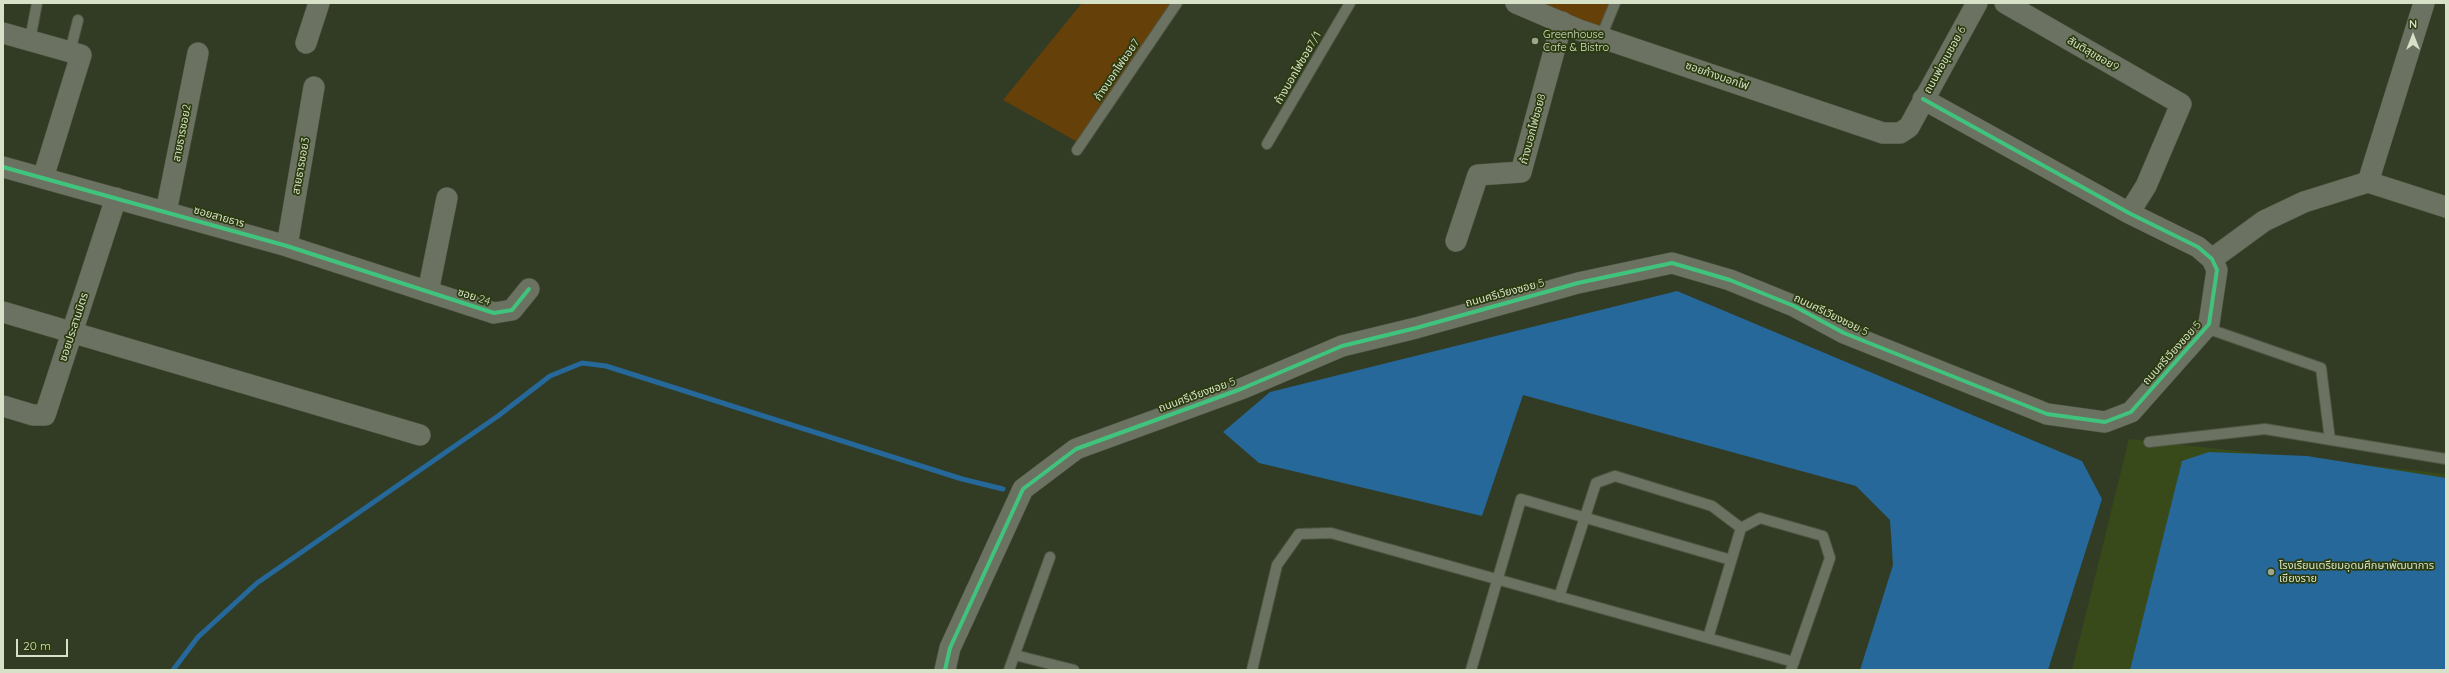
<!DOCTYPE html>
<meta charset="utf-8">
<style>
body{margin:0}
#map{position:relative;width:2449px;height:673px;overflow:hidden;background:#323b24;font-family:Quicksand,sans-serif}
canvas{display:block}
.frame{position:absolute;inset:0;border:4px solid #d6e1c8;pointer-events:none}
.north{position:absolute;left:2393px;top:16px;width:40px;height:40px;-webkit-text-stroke:3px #2b3b0f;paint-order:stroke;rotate:0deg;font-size:11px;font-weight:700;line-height:16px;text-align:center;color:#d6e1c8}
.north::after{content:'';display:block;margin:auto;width:14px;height:18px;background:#d6e1c8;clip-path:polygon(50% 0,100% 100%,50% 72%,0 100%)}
.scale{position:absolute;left:16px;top:639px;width:52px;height:18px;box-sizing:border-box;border:2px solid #d6e1c8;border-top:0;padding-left:5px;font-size:12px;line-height:14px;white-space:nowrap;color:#d6e1c8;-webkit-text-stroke:3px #2b3b0f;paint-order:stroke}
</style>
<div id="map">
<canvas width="2449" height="673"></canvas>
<div class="frame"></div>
<div class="north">N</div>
<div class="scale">20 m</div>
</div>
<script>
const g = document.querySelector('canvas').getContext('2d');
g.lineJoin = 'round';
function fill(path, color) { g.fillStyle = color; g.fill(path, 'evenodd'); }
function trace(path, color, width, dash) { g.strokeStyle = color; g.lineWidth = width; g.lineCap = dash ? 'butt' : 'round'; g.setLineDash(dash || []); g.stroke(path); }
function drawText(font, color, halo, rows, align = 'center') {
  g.font = font + ' Quicksand,"Noto Sans Thai",sans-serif'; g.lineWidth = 3.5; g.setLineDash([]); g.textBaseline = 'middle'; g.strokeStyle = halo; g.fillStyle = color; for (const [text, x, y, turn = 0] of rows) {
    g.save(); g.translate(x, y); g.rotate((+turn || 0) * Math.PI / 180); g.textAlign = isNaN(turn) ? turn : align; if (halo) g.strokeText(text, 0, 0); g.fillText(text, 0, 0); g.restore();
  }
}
fill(new Path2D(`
 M2129,439L2446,474V670H2072Z`), '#394a1a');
fill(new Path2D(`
 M1082,3H1177L1081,144L1003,100Z
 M1519,3H1610L1601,37Z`), '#654009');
fill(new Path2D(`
 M1677,291L2082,461L2102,499L2048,670H1860L1893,565L1890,520L1856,486L1523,395L1482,516L1259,463L1223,432L1270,392Z
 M2209,452L2307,456L2446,478V670H2130L2182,461Z`), '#256899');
trace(new Path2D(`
 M173,670L198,637L257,583L498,416L550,376L582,363L606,366L962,479L1003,489`), '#256899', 5);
const service = new Path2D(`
 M1601,37L1615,3
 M30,40L37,3
 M70,52L78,20
 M1267,144L1350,3
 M1077,150L1177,3
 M2206,328L2321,368L2330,440
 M2149,442L2265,429L2446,459
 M1559,597L1596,483L1615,476L1712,506L1741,528
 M1708,638L1741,528L1760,518L1823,536L1830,558L1791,670
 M1015,655L1074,670
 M1009,670L1050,557
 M1252,670L1277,565L1299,534L1331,533L1794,662
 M1471,670L1521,499L1731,560`);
const minor = new Path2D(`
 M1516,3L1579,30L1883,133H1900L1909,127L1977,3
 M2005,3L2181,104L2146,186L2129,213
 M3,33L81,55L43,178
 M306,43L319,3
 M3,167L287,246L494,313L512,310L529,289
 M2368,182L2424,3
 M166,212L198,53
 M1456,241L1478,175L1521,172L1562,22
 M287,246L314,87
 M2212,259L2264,221L2304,202L2368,182L2446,207
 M428,292L447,198
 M3,312L420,435
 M3,406L33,415H45L116,198
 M945,670L950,648L1023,489L1076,449L1241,389L1342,346L1416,328L1578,283L1672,263L1730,280L1794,306L1844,333L2047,414L2105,422L2131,412L2209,324L2217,270L2212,259L2198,247L2129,213L1923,99`);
trace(service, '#4f5642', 12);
trace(minor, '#4f5642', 22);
trace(service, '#6c7262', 10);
trace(minor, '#6c7262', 21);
trace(new Path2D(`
 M3,167L287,246L494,313L512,310L529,289
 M945,670L950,648L1023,489L1076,449L1241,389L1342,346L1416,328L1578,283L1672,263L1730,280L1794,306L1844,333L2047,414L2105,422L2131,412L2209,324L2217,270L2212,259L2198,247L2129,213L1923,99`), '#40c37c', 4);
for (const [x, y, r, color] of [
 [1535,41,4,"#9da78f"],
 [2271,572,4,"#9da78f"]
]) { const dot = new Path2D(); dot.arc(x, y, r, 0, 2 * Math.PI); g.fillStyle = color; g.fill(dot); trace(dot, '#2b3b0f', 1.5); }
drawText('11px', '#d6e1c8', '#2b3b0f', [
 ["Greenhouse",1543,35],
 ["Cafe & Bistro",1543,48],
 ["โรงเรียนเตรียมอุดมศึกษาพัฒนาการ",2279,566],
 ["เชียงราย",2279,579]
], 'left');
drawText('11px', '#d6e1c8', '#2b3b0f', [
 ["สันติสุขซอย9",2093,54,30],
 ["ถนนพ่อขุนซอย 6",1945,60,-61],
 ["ก้างบอกไฟซอย7/1",1298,68,-60],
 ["ก้างบอกไฟซอย7",1117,70,-56],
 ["ซอยก้างบอกไฟ",1717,76,19],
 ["ก้างบอกไฟซอย8",1533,129,-75],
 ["สายธารซอย2",182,133,-79],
 ["สายธารซอย3",301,166,-80],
 ["ซอยสายธาร",219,217,16],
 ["ถนนศรีเวียงซอย 5",1505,293,-15],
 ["ซอย 24",474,297,18],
 ["ถนนศรีเวียงซอย 5",1831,315,26],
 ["ซอยประสานมิตร",74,327,-72],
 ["ถนนศรีเวียงซอย 5",2172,353,-48],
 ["ถนนศรีเวียงซอย 5",1197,395,-20]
]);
</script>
